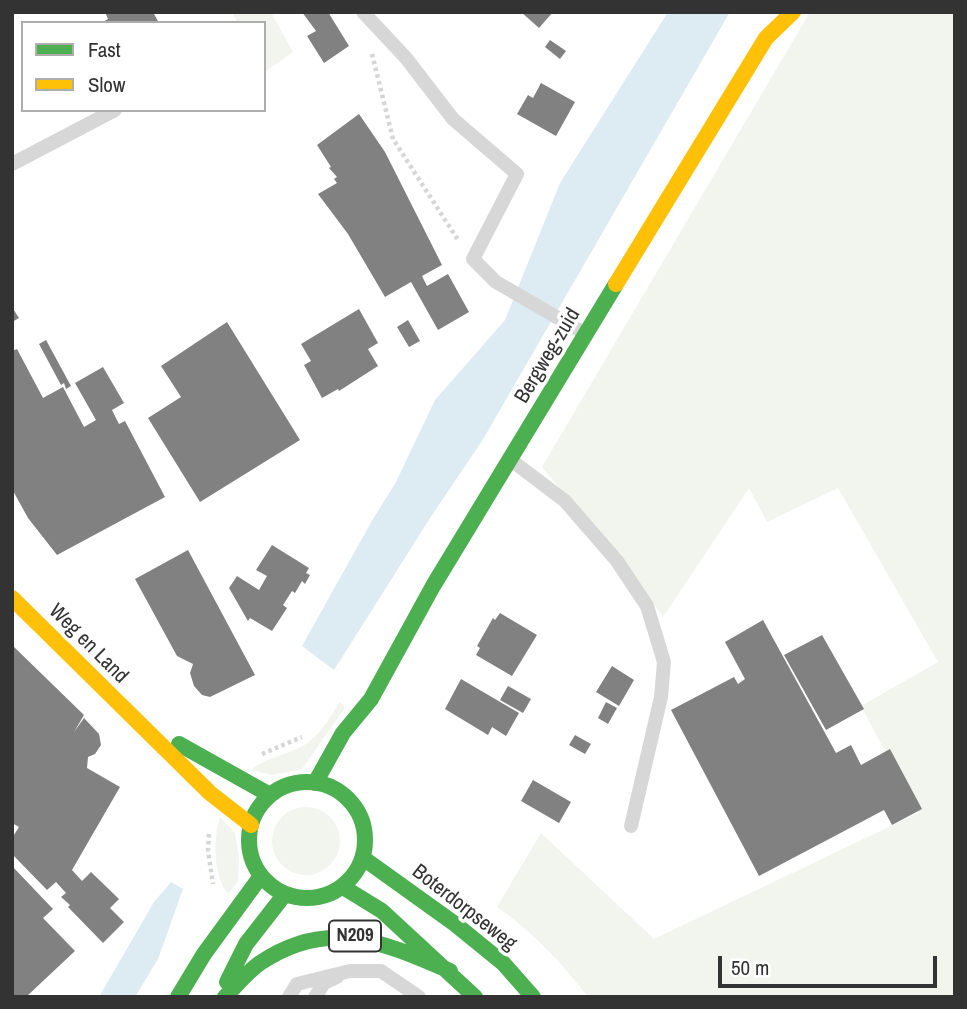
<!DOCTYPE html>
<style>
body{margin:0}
#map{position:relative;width:967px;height:1009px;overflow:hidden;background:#fff;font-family:"Archivo Narrow",sans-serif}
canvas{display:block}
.frame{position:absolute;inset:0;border:14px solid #333;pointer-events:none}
.legend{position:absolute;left:21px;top:21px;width:245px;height:91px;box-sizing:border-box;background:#fff;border:2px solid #adadad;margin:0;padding:9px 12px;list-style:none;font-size:21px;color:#333}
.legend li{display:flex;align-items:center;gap:14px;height:35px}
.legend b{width:35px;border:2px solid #adadad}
.scale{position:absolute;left:718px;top:956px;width:219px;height:32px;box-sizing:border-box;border:4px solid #333;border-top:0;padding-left:9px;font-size:21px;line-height:24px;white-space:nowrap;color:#333;-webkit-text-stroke:5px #fff;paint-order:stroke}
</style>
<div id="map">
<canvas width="967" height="1009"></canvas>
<div class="frame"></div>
<ul class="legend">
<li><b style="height:9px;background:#4caf50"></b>Fast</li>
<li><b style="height:9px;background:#ffc107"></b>Slow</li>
</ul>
<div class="scale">50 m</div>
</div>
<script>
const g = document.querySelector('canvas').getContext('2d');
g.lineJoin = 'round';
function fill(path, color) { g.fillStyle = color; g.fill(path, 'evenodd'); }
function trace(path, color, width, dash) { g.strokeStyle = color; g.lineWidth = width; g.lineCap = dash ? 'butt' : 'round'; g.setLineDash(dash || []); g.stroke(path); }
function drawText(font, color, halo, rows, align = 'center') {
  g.font = font + ' "Archivo Narrow",sans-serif'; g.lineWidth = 7; g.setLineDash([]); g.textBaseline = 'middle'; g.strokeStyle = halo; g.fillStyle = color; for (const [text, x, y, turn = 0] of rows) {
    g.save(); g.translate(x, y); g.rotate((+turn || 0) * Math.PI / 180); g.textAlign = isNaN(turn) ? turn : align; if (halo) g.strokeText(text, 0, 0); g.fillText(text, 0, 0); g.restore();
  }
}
fill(new Path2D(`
 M232,12H271L293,52L266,71L264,68V23H238Z
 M810,12H953L955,17V997H588C561,962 533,932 497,907L541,833L654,939L918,813L861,706L938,662L838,488L767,522L749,488L663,617L636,580L542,467Z
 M340,702L345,708L302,769L272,775L251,770C267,757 286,755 303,746C320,736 330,717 340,702Z
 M272 841a34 34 0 1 1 68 0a34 34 0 1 1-68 0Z
 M220,817L235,833L239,856L238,881L228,894C213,874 213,840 220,817Z`), '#f1f5ed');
fill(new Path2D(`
 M668,12H730L482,441L432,515L334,670L302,646L373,519L396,482L435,400L505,320L560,183Z
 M171,882L183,889L158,959L135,997H99L154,902Z`), '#ddebf3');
fill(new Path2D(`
 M105,12H153L159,23H101L108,19Z
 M302,12H328L349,46L324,63L307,36L316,31Z
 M521,12H553L539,28Z
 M550,40L566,51L560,59L545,47Z
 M541,83L575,102L556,136L517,114L528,95L533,98Z
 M359,114L385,152L442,265L422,276L427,286L448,274L469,312L438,330L411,282L385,297L348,234L318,194L337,183L334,179L337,177L329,168L331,167L317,145Z
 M12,307L19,318L12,322Z
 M359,309L378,343L368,349L378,366L339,391L338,389L322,398L304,365L311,361L301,344Z
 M408,320L420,341L409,347L397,327Z
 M227,322L300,440L200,502L148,418L181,397L161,366Z
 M46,340L71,386L66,389L64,383L61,385L39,344Z
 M17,349L43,398L63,387L84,427L96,420L75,383L103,367L124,403L112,410L119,424L125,421L165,497L57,555L28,518L12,489V351Z
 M272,545L309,568L306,573L310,575L305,584L302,581L295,593L292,591L283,605L287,608L272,631L250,618L248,621L229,588L237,576L259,590L267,576L256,570Z
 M188,550L255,675L210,697L202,695L194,686L190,673L193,664L177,656L135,579Z
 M500,613L537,635L512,676L476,655L480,648L477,646L493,618L495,620Z
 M763,620L836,753L851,745L861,765L890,749L922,809L892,825L884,810L759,876L671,710L734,677L738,684L745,679L725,642Z
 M822,635L864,709L826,730L784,655Z
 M12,645L84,715L74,732L84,718L99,734L101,745L95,754L88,757L87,768L120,787L72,870L82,881L91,872L119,899L110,908L124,922L103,943L68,907L70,905L61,897L66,893L56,882L47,890L12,854V838L19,827L12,823Z
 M612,666L634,680L619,706L596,692Z
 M461,679L519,713L506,736L492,727L488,735L445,709Z
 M508,686L531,699L523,713L500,700Z
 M606,702L617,708L608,724L598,718Z
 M575,735L591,744L585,754L569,745Z
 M533,780L571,802L559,823L521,801Z
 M12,866L53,909L43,918L75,951L26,997H12Z`), '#818181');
trace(new Path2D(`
 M372,54L393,139L458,240
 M262,754L302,737
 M209,834L208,851L213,884`), '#d6d6d6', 4.5, [3.5, 3.5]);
trace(new Path2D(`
 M363,12L406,58L453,119L517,174L473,259L496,282L584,333
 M12,164L115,110
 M511,460L565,501L617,561L647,606L664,662L661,697L631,826
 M289,997L297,984L350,971H381L419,997
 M315,997L324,983L337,977`), '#d7d7d7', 14);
trace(new Path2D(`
 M179,744L270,795
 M249 840a58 58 0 1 1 116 0a58 58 0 1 1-116 0Z
 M315,783L343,733L371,699L433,586L616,284
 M363,858L455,924L503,963L533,997
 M343,887L382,911L475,997
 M227,982L246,944L285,894
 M178,997L204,954L261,876
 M225,997C236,986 247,972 260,963C328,917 383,942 450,971`), '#4caf50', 16);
trace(new Path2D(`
 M616,284L766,38L793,12
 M12,598L210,793L251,825`), '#ffc107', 16);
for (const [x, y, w] of [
 [355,936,52]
]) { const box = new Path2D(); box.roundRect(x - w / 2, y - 15.5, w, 31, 5); g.fillStyle = '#fff'; g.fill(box); trace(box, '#333', 2); }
drawText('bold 19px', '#333', null, [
 ["N209",355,936]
]);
drawText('21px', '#333', '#fff', [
 ["Bergweg-zuid",548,356,-59],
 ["Weg en Land",88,644,45],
 ["Boterdorpseweg",464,908,38]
]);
</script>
